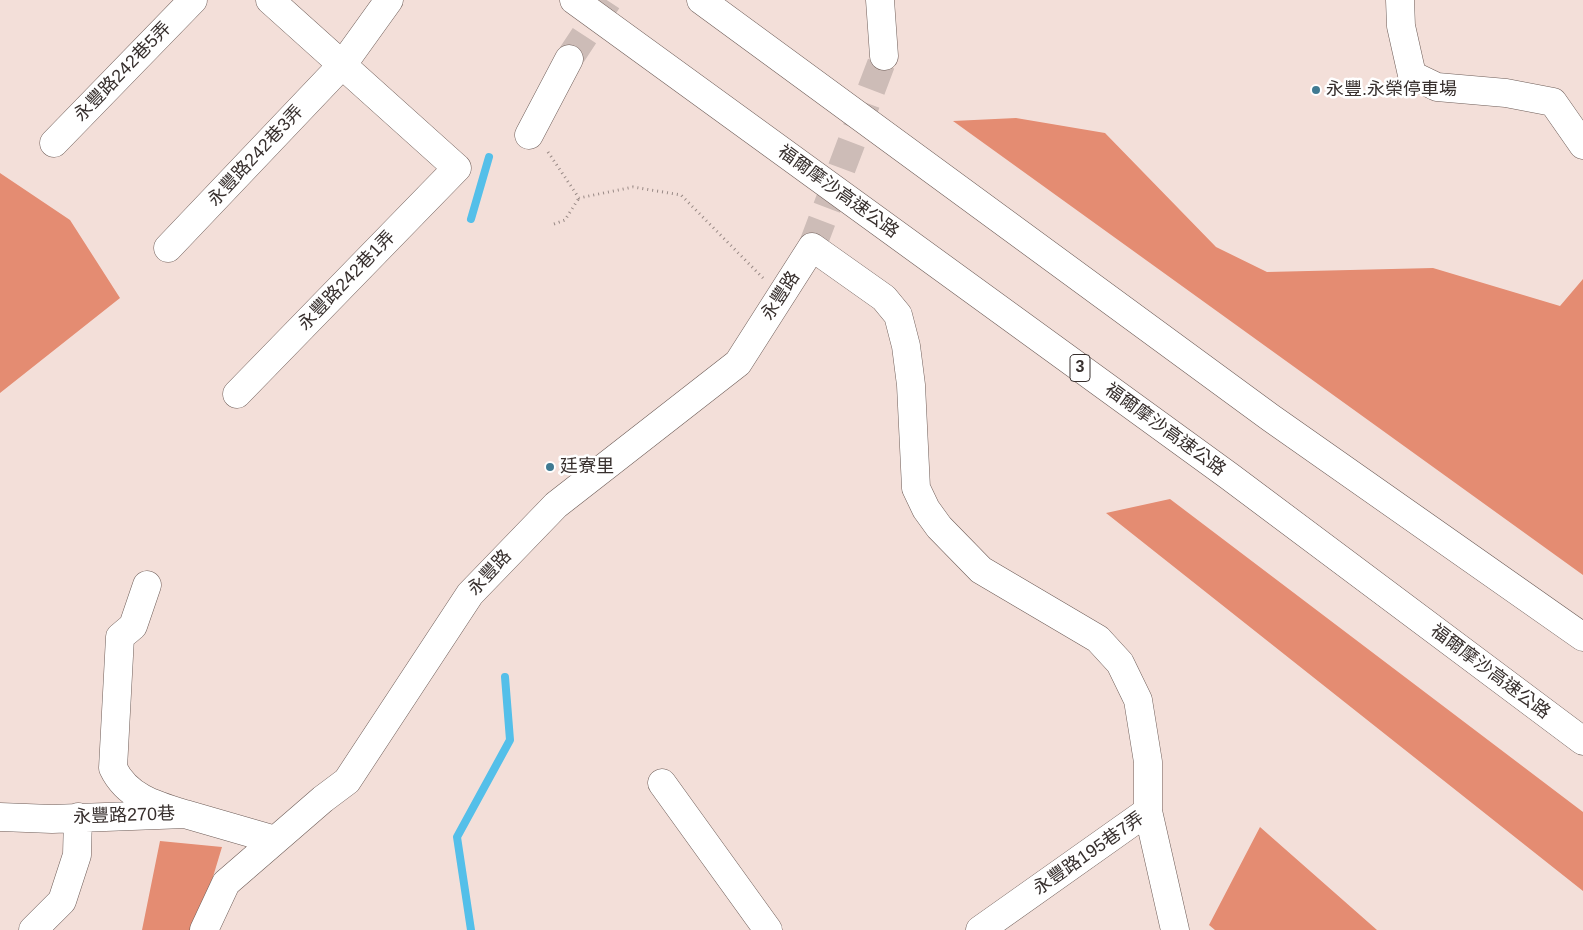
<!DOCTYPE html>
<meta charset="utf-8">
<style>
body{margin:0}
canvas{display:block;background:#f3dfd9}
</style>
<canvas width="1583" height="930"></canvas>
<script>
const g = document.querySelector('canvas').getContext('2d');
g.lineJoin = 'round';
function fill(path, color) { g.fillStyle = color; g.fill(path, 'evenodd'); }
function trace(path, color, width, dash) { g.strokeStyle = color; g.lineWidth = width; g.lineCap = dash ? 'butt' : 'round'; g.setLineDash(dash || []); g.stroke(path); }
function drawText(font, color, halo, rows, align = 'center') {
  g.font = font + ' Helvetica,"Noto Sans TC",sans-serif'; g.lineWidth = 5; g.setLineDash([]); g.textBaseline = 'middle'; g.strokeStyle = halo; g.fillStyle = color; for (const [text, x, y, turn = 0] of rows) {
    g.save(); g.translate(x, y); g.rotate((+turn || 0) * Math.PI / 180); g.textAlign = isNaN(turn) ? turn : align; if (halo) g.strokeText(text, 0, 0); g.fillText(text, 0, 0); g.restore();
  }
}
fill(new Path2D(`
 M1016,118L1105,133L1216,247L1267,272L1433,268L1560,306L1583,279V575L953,121Z
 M0,173L70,220L120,298L0,393Z
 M1170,499L1583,812V891L1106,513Z
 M1260,827L1377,930H1215L1209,925Z
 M160,841L222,847L197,930H142Z`), '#e48c72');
trace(new Path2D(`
 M471,219L489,157
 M471,930L457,837L510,740L505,677`), '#54bfe9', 8);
trace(new Path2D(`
 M569,59L608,0
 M812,247L884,56`), '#cdbcb7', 28, [28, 14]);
const minor = new Path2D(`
 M880,0L884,56
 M1400,0L1401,26L1412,75L1437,87L1506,93L1553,102L1583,145
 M529,135L569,59
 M54,143L193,0
 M168,248L343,64L389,0
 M237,394L457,168L270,0
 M147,585L133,626L120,637L113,768C127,797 155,805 185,814
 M662,783L768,930
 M0,817L52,819L185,814L275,840
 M33,930L62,901L77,855L78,817
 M204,930L226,883L323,799L347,781L470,594L556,505L738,363L812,247L884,298L898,315L906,346L911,385L916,488L926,509L939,527L981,570L1098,639L1120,663L1138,700L1148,762V811L1175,930
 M980,930L1148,811`);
const highway = new Path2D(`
 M574,0L1229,476L1583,741
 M701,0L1271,418L1583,637`);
trace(minor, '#6e5d58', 29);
trace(highway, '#6e5d58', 29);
trace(new Path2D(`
 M548,152L579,198L633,187L681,195L763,278
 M554,224L565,220L579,198`), '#988985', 3, [1, 4]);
trace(minor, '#fff', 28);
trace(highway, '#fff', 28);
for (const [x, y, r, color] of [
 [1316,90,5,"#3f7a92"],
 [550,467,5,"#3f7a92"]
]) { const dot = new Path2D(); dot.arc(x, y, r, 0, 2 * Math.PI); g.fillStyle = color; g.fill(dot); trace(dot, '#fff', 2); }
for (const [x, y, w] of [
 [1080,368,20]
]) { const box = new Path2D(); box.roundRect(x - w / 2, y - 13.5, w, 27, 4); g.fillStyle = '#fff'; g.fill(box); trace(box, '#372f2d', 1); }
drawText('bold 16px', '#372f2d', null, [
 ["3",1080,368]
]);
drawText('18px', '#372f2d', '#fff', [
 ["永豐路242巷5弄",123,72,-46],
 ["永豐路242巷3弄",256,156,-47],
 ["福爾摩沙高速公路",838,192,36],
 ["永豐路242巷1弄",347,281,-46],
 ["永豐路",781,296,-57],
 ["福爾摩沙高速公路",1165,430,36],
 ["永豐路",490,573,-47],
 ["福爾摩沙高速公路",1490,672,37],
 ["永豐路270巷",124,816,-2],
 ["永豐路195巷7弄",1089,854,-35]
]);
drawText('18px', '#372f2d', '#fff', [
 ["永豐.永榮停車場",1326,90],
 ["廷寮里",560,467]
], 'left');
</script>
